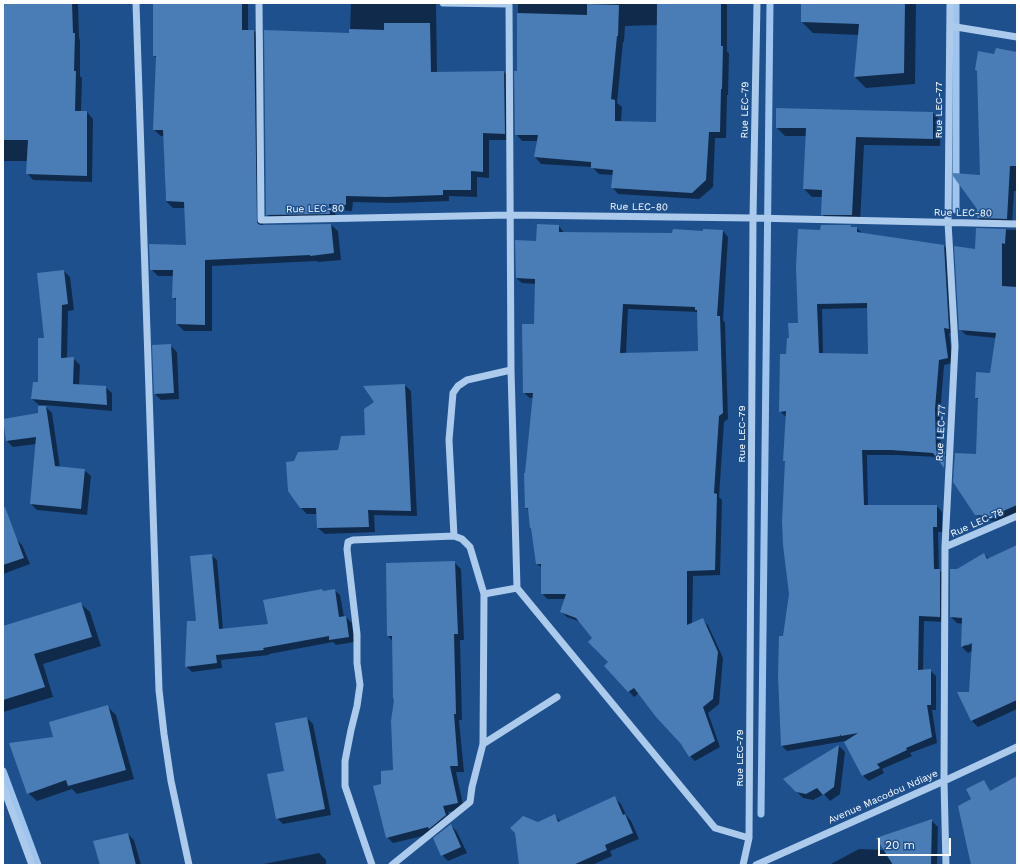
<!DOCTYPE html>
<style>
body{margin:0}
#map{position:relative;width:1020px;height:868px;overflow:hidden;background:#1e508d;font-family:"Work Sans",sans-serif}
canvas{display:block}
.frame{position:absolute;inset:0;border:4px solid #fff;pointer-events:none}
.scale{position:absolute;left:878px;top:838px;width:73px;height:18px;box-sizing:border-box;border:2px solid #fff;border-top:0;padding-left:5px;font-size:12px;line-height:14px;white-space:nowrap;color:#fff;-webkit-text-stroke:3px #1e508d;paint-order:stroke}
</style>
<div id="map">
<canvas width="1020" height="868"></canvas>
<div class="frame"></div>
<div class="scale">20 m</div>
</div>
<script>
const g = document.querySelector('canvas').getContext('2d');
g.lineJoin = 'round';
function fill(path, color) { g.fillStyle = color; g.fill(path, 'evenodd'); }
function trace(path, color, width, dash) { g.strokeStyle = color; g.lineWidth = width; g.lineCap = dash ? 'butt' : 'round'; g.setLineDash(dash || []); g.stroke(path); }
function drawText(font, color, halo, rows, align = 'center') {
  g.font = font + ' "Work Sans",sans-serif'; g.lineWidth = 3; g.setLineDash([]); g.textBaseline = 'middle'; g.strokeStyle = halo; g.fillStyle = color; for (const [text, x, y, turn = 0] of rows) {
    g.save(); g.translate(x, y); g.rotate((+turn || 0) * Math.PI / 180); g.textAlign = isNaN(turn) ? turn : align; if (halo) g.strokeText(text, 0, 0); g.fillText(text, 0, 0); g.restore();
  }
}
fill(new Path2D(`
 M3,3H78L79,38L80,40V76L82,78L81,112H87L93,119L92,182L33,180L27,173L28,161H3Z
 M154,3H248V31H254L261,38L263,226L331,225L338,231L341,260L318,262L317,261L212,266V331H184L177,324V301L173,297L174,276H158L151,269L187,246L185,208H173L166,201L164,136H161L154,130L157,58L154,56Z
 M351,3H436L437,73L504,72L510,79L511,140H489V178L477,177V197L449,196V201L393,203L353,202L352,211L335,210L336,220L273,221L267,214L350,34Z
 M518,3H725L727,5V52L729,53L728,95H727L726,138H715L713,187L699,199L618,194L612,187L613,175L599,174L592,167L541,164L535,157L537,141H522L516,134L518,72ZM658,25L657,124L621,122L622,107L617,103L623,42H624L625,26Z
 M802,3H916L915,84L866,88L855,77L859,35L813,33L802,22Z
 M1017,53V191H1014L1012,224L983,223L978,218L981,176L978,73L976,70L995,55Z
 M933,113L941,121L940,146L864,145L860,223L830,222L822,214L823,197H812L804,189L807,136H785L777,128Z
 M559,226L564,233L673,234L723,231L728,237L723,320L725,323L728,419L724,422L719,497L722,500L720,575L693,576L692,624L703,620L708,625L723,658L719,704L708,713L720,747L695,761L690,756L682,743L639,693L634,697L606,666L609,662L581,622L567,617L561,611L566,599H547L542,593V568L537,564L530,511L526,508L533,398H530L524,393L535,325L536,284L522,283L516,278L537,242ZM628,309L698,312L699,352L626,353Z
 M851,226L853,228H857L862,233L944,246L949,251L954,334L949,333L953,363L944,365L940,415L941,453H944L950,458L949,472L945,468L946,456L938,457L897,455H867L868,506H937L942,512V532H938L939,570L945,575V622L924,621L923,671L930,670L936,676V710H932L937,743L910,753L912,756L882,769L884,773L869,781L863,776L845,741L787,751L782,746L784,637L790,594L785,462L784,460L786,417L780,411L787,355L790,339L799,324L821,231ZM868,308L869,355L823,354L822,309Z
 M977,229L1017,230V513L998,521L982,520L976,514L979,400L976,398L991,374L996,338L966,335L960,329L976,251Z
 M64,271L70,277L74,310L68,311L67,359L73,358L80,365L79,386L105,387L112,393V411L44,405L52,413L60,468L84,470L91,476L87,515L37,510L31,504L36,444L13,447L7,441L39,414L44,407V405H39L32,399L39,383L45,339Z
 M171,346L177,352L179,399L161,400L155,394Z
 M405,385L411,391L417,516L374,515L375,532L325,534L318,528V514H307L301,508L295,462L339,450L367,436Z
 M16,539L22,545L30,564L3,574V543Z
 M1017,546V709L978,727L971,720L970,693L972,651L968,653L962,647L963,624L957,623L951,617L957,570L984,554L989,559ZM977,642L967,646V644Z
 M211,555L217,560L223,629L269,625L323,591L334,590L340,595L344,617H346L352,623L354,642L336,645L333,642L269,654V655L221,660L222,668L192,672L186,666Z
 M454,562L461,569L464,640H460L462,720H459L464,772H456L464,809L448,812L452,821L436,834L435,833L393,843L387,837L382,785L395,770V700L393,641L388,636Z
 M80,603L90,612L101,646L43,664L53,697L3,712V627Z
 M107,706L116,715L134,779L77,794L72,789L37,801L28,793L55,737Z
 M307,718L313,724L331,815L283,824L277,818L285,771Z
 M839,746L845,752L840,794L830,801L824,794L813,800L803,798L784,779Z
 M615,798L621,804L626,815L631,821L639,839L610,851L612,856L592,865H521L538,823L555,816L561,822Z
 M932,821L938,827L937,865H829L859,849L884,850Z
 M451,825L457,832L467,853L448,861L442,855Z
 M128,834L134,840L141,865H101Z
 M319,853L326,860V865H259Z`), '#0007');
trace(new Path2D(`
 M956,3V210
 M3,771L38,865
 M761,814L770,3`), '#9fc5ee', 7);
fill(new Path2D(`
 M3,3H72L73,33H75L74,71H76L75,111H87V176L26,174L28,140H3Z
 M153,3H242V30H254L257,222L258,224L261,225L331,224L334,253L310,256V255L205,260V325L176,324V298H172L173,270H150L149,244L186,245L184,202L166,201L163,130H153L156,56H153Z
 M657,3H721V46H723L722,89H721L720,132H709L706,180L692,193L611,188L613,170L591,168V162L534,157L538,135H515L514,71H517V13L587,15V4L619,5L618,36H617L611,99L615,100V121L656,122Z
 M801,3H905L904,73L854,77L859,24L801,22Z
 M384,23H430L431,72L504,71L505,134L483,133V172L471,171V190H443V195L386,197L346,196V205L329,204L330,214L266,215L264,30L349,33V29L384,30Z
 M996,48L1017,52V166H1010L1007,219L977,218V209L953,176V173L980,175L977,71L975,70L978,51L994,54Z
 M776,108L933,112V139L856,137L852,215H821L822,190L803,189L806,128H776Z
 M537,224L559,225V232L672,233L673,229L703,231V229L723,230L717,316H720L723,413L719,416L714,493L717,494L715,570L687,571V625L703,618L718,652L713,699L703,707L715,741L689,757L681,744L656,717L634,688L628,692L604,666L608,662L588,642L592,638L576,618L560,612L566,594H541V564H536L531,528H530L528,508H525L524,473H525L533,393H523L522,324H534L535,279L516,278L515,240L536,241ZM623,304L695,307V310H697L698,351L620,353Z
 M821,225H851V227H857V232L944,245L949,329L944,328L948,358L939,360L935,409L936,451L945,452L944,468L933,453L891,450H862L864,505H937V527H933L934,569H940V617L919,616L918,670L931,669V705H927L932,737L906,748L907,750L877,764L880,768L862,776L844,742L858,733L841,736L840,734V736L781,746L778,675L779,636H783L789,594L783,545L782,521L785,461H783L786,411L779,412L780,354H786L787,338H789L788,323H798L796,267L798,229L820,230ZM867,303L868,354L819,353L817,304Z
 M976,228L1006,229L1005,244L1002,243V286L1017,287V505L992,516L975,515L953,482L955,453L976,454L978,398H975L976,372L990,373L996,333L959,330L954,246L975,249Z
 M64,270L68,304L62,305L61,358L74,357L73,384L106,386L107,405L31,399L33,382H38V338H44L37,273Z
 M171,344L174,393L154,394L152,345Z
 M405,384L411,511L368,510L369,527L317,528L316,508H300L288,491L286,462L294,461L298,452L338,450L341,436L365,435L364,409L374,402L363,386Z
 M38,406H46L55,466L85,469L81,509L30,504L36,437L6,441L3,419L38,413Z
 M5,507L24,558L3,565V508Z
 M1017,545V700L971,721L957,692H969L972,643L961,647L962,618L950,617V569H957L984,553L987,559Z
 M212,554L219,629L268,624L263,600L322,589L323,591L335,589L339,617L346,616L349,637L329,640V636L263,648L264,650L216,655L217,663L185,667L187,621H196L190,556Z
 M455,561L458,634H454L456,714H454L458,766H450L458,803L443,806L446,815L429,829L428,827L386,838L373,786L381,784V771L393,770L391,721L394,700L393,698L392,636H387L386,563Z
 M81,602L92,637L34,654L45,687L3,700V626Z
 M108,705L126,770L68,786L66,780L27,794L9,743L53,737L49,722Z
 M307,717L325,809L276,819L267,774L284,771L275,723Z
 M839,745L834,787L823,795L817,788L806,794L796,792L783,779Z
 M1017,776V865H971L958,806L971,799L966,789L984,780L990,791Z
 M615,796L623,815L625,814L633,833L605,845L607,850L573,865H519L515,833L510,828L523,816L538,822L555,814L558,822Z
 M932,819L931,865H893L876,838Z
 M451,824L461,847L441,856L433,838Z
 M128,833L136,865H100L93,841Z`), '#4a7cb6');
trace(new Path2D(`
 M136,3L159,690L164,734L171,781L189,865
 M259,3L261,220L510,215L753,218L1017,224
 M443,3L509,4
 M509,3L511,370L517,588L715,828L749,838
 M950,26L1017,37
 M454,536L449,440L453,393L458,386L467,380L511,370
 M945,547L1017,516
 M484,594L517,588
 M483,744L557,697
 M3,787L32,865
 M372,865L345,786V761L351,730L357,706L360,685L357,663V634L347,549L348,542L353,540L454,536L462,539L470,547L484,594L483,744L472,787L470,802L392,865
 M743,865L749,838L753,218L757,3
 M756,865L944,781L1017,747
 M946,865L944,781L945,547L955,346L948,222L950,3`), '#abcaec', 7);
drawText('10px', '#fff', '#1e508d', [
 ["Rue LEC-79",745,110,-89],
 ["Rue LEC-77",939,110,-90],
 ["Rue LEC-80",639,207,1],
 ["Rue LEC-80",315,209,-1],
 ["Rue LEC-80",963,213,1],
 ["Rue LEC-77",941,433,-87],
 ["Rue LEC-79",742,434,-90],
 ["Rue LEC-78",977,523,-24],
 ["Rue LEC-79",740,758,-90],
 ["Avenue Macodou Ndiaye",883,797,-24]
]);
</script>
